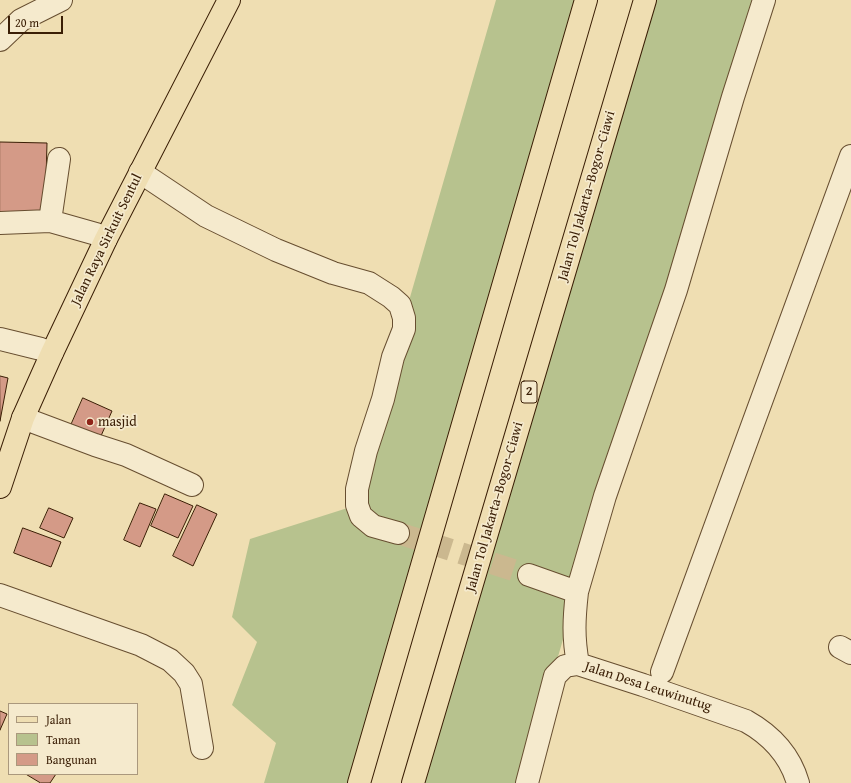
<!DOCTYPE html>
<meta charset="utf-8">
<style>
body{margin:0}
#map{position:relative;width:851px;height:783px;overflow:hidden;background:#efdeb2;font-family:"Gentium Book Plus",serif}
canvas{display:block}
.legend{position:absolute;left:8px;top:703px;width:130px;height:72px;box-sizing:border-box;background:#f5eacd;border:1px solid #aa987d;margin:0;padding:5px 7px;list-style:none;font-size:12px;color:#3a1e05}
.legend li{display:flex;align-items:center;gap:8px;height:20px}
.legend b{width:20px;border:1px solid #aa987d}
.scale{position:absolute;left:8px;top:16px;width:55px;height:18px;box-sizing:border-box;border:2px solid #3a1e05;border-top:0;padding-left:5px;font-size:12px;line-height:14px;white-space:nowrap;color:#3a1e05;-webkit-text-stroke:3px #f5eacd;paint-order:stroke}
</style>
<div id="map">
<canvas width="851" height="783"></canvas>
<ul class="legend">
<li><b style="height:5px;background:#efdeb2"></b>Jalan</li>
<li><b style="height:11px;background:#b7c28e"></b>Taman</li>
<li><b style="height:11px;background:#d49a87"></b>Bangunan</li>
</ul>
<div class="scale">20 m</div>
</div>
<script>
const g = document.querySelector('canvas').getContext('2d');
g.lineJoin = 'round';
function fill(path, color) { g.fillStyle = color; g.fill(path, 'evenodd'); }
function trace(path, color, width, dash) { g.strokeStyle = color; g.lineWidth = width; g.lineCap = dash ? 'butt' : 'round'; g.setLineDash(dash || []); g.stroke(path); }
function drawText(font, color, halo, rows, align = 'center') {
  g.font = font + ' "Gentium Book Plus",serif'; g.lineWidth = 3.5; g.setLineDash([]); g.textBaseline = 'middle'; g.strokeStyle = halo; g.fillStyle = color; for (const [text, x, y, turn = 0] of rows) {
    g.save(); g.translate(x, y); g.rotate((+turn || 0) * Math.PI / 180); g.textAlign = isNaN(turn) ? turn : align; if (halo) g.strokeText(text, 0, 0); g.fillText(text, 0, 0); g.restore();
  }
}
fill(new Path2D(`
 M496,0H590L359,783H264L276,743L232,705L257,642L232,617L250,539L357,505L404,318Z
 M646,0H770L605,496L521,783H414Z`), '#b7c28e');
const building = new Path2D(`
 M0,142L47,143L45,217L0,216Z
 M0,376L8,378L0,421Z
 M83,398L112,411L97,445L68,432Z
 M165,494L193,506L178,538L151,526Z
 M140,503L156,509L140,547L124,540Z
 M197,505L217,514L193,566L173,556Z
 M49,508L73,518L64,538L40,528Z
 M23,528L61,542L51,567L14,553Z
 M0,711L7,714L0,730Z
 M26,774H56L50,783H41Z`);
fill(building, '#d49a87');
trace(building, '#3a1e05', 1);
trace(new Path2D(`
 M398,533L529,575`), '#cbb88f', 22, [22, 11]);
const minor = new Path2D(`
 M0,40L21,20L61,0
 M140,172L206,216L276,250L333,273L369,283L391,297L400,305L404,318V329L393,357L383,399L366,451L357,489V505L361,516L373,526L398,533
 M50,221L59,159
 M0,223L50,221L96,234L106,239
 M0,339L41,349L52,353
 M23,418L95,445L126,455L192,485
 M529,575L577,592C574,619 573,637 578,664
 M577,592L605,496L676,290L733,97L764,0
 M0,595L141,645L170,660L184,673L191,684L202,748
 M840,647L851,653
 M662,672L851,156
 M527,783L555,676L565,666L578,664L643,685L746,721C771,735 790,755 798,783`);
const major = new Path2D(`
 M0,487L23,418L52,353L106,239L229,0`);
const highway = new Path2D(`
 M359,783L586,0
 M413,783L645,0`);
trace(minor, '#674e30', 24);
trace(major, '#3a1e05', 24);
trace(highway, '#3a1e05', 24);
trace(minor, '#f5eacd', 22);
trace(major, '#efdeb2', 22);
trace(highway, '#efdeb2', 22);
for (const [x, y, r, color] of [
 [90,422,4,"#8f2418"]
]) { const dot = new Path2D(); dot.arc(x, y, r, 0, 2 * Math.PI); g.fillStyle = color; g.fill(dot); trace(dot, '#f5eacd', 1.5); }
for (const [x, y, w] of [
 [529,392,16]
]) { const box = new Path2D(); box.roundRect(x - w / 2, y - 11, w, 22, 3); g.fillStyle = '#f5eacd'; g.fill(box); trace(box, '#3a1e05', 1); }
drawText('bold 13px', '#3a1e05', null, [
 ["2",529,392]
]);
drawText('14px', '#3a1e05', '#f5eacd', [
 ["Jalan Tol Jakarta–Bogor–Ciawi",587,196,-74],
 ["Jalan Raya Sirkuit Sentul",107,240,-64],
 ["Jalan Tol Jakarta–Bogor–Ciawi",495,507,-74],
 ["Jalan Desa Leuwinutug",648,687,18]
]);
drawText('14px', '#3a1e05', '#f5eacd', [
 ["masjid",98,422]
], 'left');
</script>
